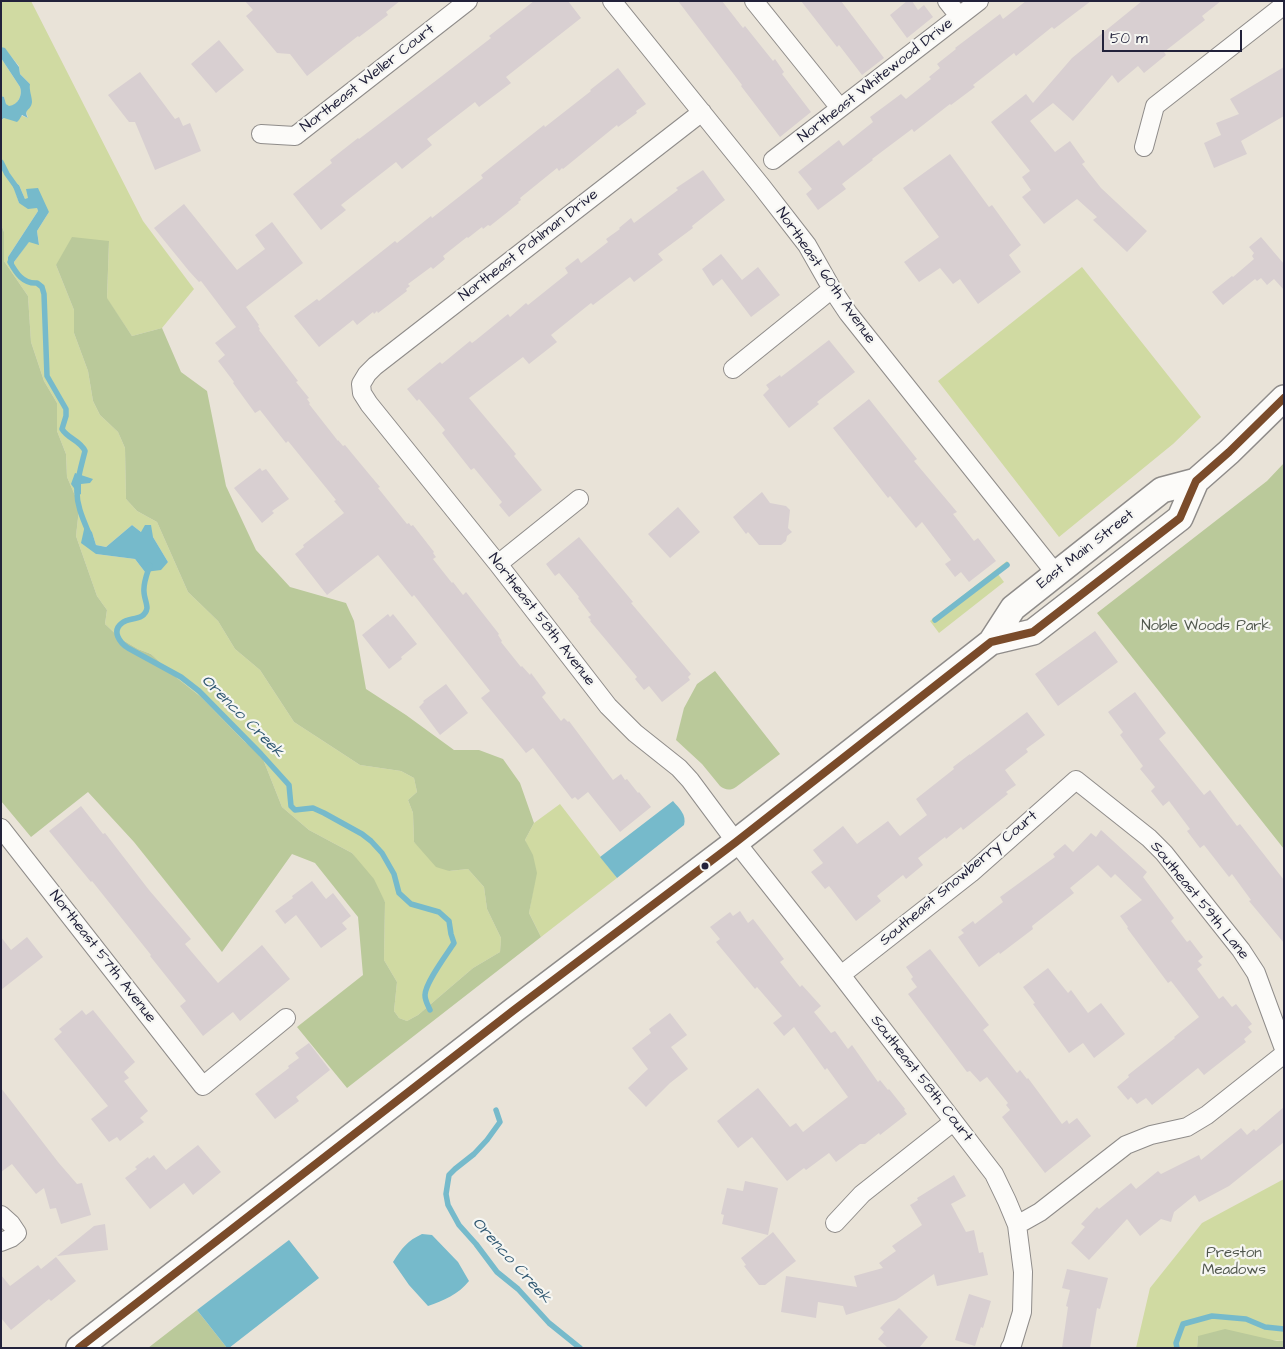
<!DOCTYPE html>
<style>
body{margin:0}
#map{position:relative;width:1285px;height:1349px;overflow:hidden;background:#e9e3d8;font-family:"Architects Daughter",sans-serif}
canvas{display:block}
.frame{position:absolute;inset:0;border:2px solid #22223b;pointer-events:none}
.scale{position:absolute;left:1102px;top:30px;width:140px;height:22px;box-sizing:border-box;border:2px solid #22223b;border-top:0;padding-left:6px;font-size:15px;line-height:18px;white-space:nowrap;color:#22223b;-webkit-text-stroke:4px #f6f6f2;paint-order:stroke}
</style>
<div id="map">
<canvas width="1285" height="1349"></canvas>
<div class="frame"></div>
<div class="scale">50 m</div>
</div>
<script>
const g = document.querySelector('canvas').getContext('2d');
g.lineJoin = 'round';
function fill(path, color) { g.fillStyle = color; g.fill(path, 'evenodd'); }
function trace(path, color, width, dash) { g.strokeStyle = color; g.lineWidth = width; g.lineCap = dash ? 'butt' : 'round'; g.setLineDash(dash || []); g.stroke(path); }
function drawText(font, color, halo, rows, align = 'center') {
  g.font = font + ' "Architects Daughter",sans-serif'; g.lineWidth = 4.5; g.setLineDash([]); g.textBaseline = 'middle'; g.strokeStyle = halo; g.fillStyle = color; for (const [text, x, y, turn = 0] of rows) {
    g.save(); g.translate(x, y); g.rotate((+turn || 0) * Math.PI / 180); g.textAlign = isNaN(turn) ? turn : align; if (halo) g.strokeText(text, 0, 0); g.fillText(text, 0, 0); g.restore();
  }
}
fill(new Path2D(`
 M1,1H31L143,221L194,289L162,328L132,336L107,299L109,241L56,265L74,310V333L88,371L93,401L100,415L118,432L125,448L126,499L137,511L157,522L188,592L218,621L235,649L260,670L294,722L360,765L401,771L414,778L417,792L408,800L413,813L414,842L449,871L468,869L484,887L487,909L501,938L500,952L473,968L418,1015L407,1021L399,1018L394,1011L397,982L384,960L385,902L352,853L309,830L282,807L261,754L245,742L201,697L177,678L151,654L138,649L121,639L105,624L107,610L97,596L76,536L79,509L77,500L67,477L66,454L57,431V403L44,381L31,342L28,296L4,261V232L1,224V120C8,115 20,114 28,118L26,111C35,102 28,96 30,84L20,74L19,66L5,49L1,47ZM12,181L19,185L25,199H28L49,212L37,231L39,244L29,241L14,262L8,257L38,211L37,208L19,203ZM132,525L141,532L153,537L168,562L145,572L135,559L96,554L92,532L96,545L106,547Z
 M1,58L20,87C23,95 18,105 9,107L6,104L4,97L1,96Z
 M1082,267L1201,417L1173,444L1059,537L938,381Z
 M1007,561L1010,565L998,574L1004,582L939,633L930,621Z
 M560,804L617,878L541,937L529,913L536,873L525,840L534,823Z
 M1284,1179V1341L1198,1336L1197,1348H1136L1150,1288L1202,1223Z`), '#d0daa2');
fill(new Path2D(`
 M1,224L4,232V261L28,296L31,342L44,381L57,403V431L66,454L67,477L77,500L79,509L76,536L97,596L107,610L105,624L121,639L138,649L151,654L177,678L201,697L245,742L261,754L282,807L309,830L352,853L374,879L385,902L384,960L397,982L394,1011L399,1018L407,1021L418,1015L473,968L500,952L501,938L487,909L484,887L468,869L449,871L436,867L414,842L413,813L408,800L417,792L414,778L401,771L360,765L294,722L260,670L235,649L218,621L188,592L157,522L137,511L126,499L125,448L118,432L100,415L93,401L88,371L74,333V310L56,265L72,237L109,241L107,298L132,336L162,328L181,372L207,391L226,486L256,550L290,587L346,603L354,621L366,689L406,715L454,750H479L503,759L520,783L534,823L525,840L533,855L537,873L529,913L541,937L347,1088L297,1027L363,975L358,917L315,863L292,854L222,952L134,842L88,792L31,837L1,801Z
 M1284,463V849L1097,613L1267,481Z
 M715,671L780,754L736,787C730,791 725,790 720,786L702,764L676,740L684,708L697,684Z
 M197,1310L227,1348H148Z
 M1225,1329L1277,1341H1284V1348H1197L1198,1336Z`), '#bac99a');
fill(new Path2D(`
 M1,47L5,48L19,67L20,74L30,84C29,91 32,96 32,102C31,111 23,109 28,118L22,115L19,120L17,122L4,118L1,120V96L4,97L6,104L9,106C18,105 23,95 20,87L1,58Z
 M11,181L19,185L25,199L28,198L26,189L38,188L49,212L37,231L39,245L29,242L14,262V265L8,264V257L38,211L37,208L28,209L19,203Z
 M75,473L93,479L90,483L81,484V494L79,495L71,484Z
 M85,525L92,532L96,545L106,547L132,525L141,532L145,525H151L153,537L168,562L161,570L145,572L135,559L96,554L81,543Z
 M673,801C679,808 687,815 684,825L617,878L600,857Z
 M422,1234L432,1235L458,1262L469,1281C459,1294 443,1301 428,1306L409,1285L393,1262C402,1248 407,1241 422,1234Z
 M289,1240L319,1278L229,1348H227L197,1310Z`), '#76bacb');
trace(new Path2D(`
 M1,162L7,174L17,188
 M12,259L10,262C16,273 23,284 37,283L42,287L44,294L47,376L66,409V416L62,429C68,439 80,440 85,451C82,463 78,476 77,488C76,503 82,517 88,531
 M150,565C147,574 143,583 144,592C144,597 147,603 147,608C145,621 129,617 122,623C111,631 120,643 128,648L181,677L199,691L261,754L289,785L291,806L295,810L313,808L324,813L362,834L371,841L382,853L394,874L399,893L411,904L439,912L449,921L451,934L454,943C447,954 425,983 425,995C425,1001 428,1005 430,1010
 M935,620L1007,565
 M496,1110L500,1122L487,1140L474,1154L455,1169L449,1175L446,1194L448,1205L459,1225L476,1244L497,1272L518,1289L549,1323L580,1348
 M1177,1348L1176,1343L1183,1324L1212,1316L1246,1319L1265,1327L1284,1329`), '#76bacb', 5.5);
fill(new Path2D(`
 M245,1H400L386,12L388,15L359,37L358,36L307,76L290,54L277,53L246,16L253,10Z
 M534,1H568L581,18L506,77L511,83L479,107L475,102L427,139L432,145L402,169L396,162L341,205L346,210L321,230L293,194L332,163L330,160L358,138L359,139L442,76L491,38L489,36Z
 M678,1H722L743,28L745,26L773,61L775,59L784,72L782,74L811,112L780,137L741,86L742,85Z
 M801,1H841L884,58L862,75L839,45L837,47Z
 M907,1H912L918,10L924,5L933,17L907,38L890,15Z
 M1026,1H1091L1054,29L1052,27L1016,56L1014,53L973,85L975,87L951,105L950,104L914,132L912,129L872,159L873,160L842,184L846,189L818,210L806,194L812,189L798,172L839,140L843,146L873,122L870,117L901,94L906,99L931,79L929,77L940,68L937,64L956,49L955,48L1000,14L1003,19Z
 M1142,1H1221L1202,16L1205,20L1164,52L1166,55L1144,73L1138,66L1118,83L1112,75L1073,121L1053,103L1030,121L1055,152L1070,141L1085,162L1082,164L1101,188L1147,231L1127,252L1093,220L1097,217L1077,199L1044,224L1022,197L1031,190L1022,177L1030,171L991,122L1026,94L1033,103L1072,58Z
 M219,40L244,70L216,93L191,64Z
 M1284,67V116L1241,141L1247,154L1214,168L1204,143L1221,135L1216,123L1239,114L1230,99Z
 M618,68L646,104L636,111L637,113L618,127L617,125L563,169L562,168L559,171L557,168L520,198L521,200L518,202L519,203L490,226L488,225L483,229L482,227L468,238L467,237L443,256L445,259L433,269L431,267L408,284L410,286L406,289L407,291L378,313L377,311L374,314L373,312L357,325L353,320L319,347L294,316L317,299L319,301L395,241L397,243L431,216L432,218L483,178L481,175L544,125L545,127L591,91L590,90Z
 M140,72L175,119L179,117L183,126L190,123L201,151L155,170L135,122H129L108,95Z
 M950,154L989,207L992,205L1021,245L1009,255L1021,272L978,304L960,279L953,284L940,268L919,282L904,262L939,237L903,188Z
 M703,170L725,200L692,226L693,228L658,254L663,260L634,282L630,277L593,305L591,303L551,335L557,342L529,364L523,357L469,398L516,454L514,456L542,490L509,517L499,505L502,502L474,468L471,470L445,437L442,433L445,430L436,419L419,399L417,401L407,389L440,362L442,364L470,341L472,343L476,340L508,314L510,317L526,303L528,305L568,273L565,268L578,258L581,263L608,242L606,239L620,229L619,228L631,218L634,223L678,190L676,188Z
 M184,204L237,270L265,249L255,235L272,222L303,263L246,307L259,325L258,326L260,329L259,330L298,381L296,382L309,398L307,399L310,403L309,404L338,441V440L343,446L345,445L369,474L380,487L378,488L407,524L409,523L411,526L413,525L434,552L433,553L436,557L433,559L452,583L453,582L463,595L466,592L499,634L498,635L502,641L501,642L521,667L522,666L530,675L531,673L546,693L542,697L561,721L564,718L568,722L569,721L613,780L621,774L625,780L627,779L638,793L639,792L651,807L620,832L588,792L578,800L575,797L572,799L533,748L526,753L481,698L490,691L414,595L412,597L378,555L327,595L295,554L304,547L303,545L344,513L334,501L336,500L288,441L286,443L260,410L255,413L233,383L234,382L218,361L225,355L215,343L236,327L201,281L199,282L189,271L154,228Z
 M1261,237L1284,264V290L1274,279L1267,285L1261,278L1257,281L1255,279L1223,305L1212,292L1232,276L1233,277L1254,259L1252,256L1254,253L1249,247Z
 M721,254L742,280L758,267L780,295L751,317L722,279L713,286L702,269Z
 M829,340L855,372L817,402L819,404L789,428L763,395L769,389L766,385L780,375L781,377Z
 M869,399L917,459L914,461L957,512L953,514L974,541L978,538L996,561L969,582L961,572L955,577L945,564L951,560L922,522L916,528L890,496L888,498L833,428Z
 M260,468L262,471L266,469L289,499L272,511L274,513L262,523L234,488Z
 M762,492L770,503L786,506L790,510L788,528L792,532L787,536L786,541L781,545H759L748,532L746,534L733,517Z
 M678,507L700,532L670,558L648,534Z
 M579,537L633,602L631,603L691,674L688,677L690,680L662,702L649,686L644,690L635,679L637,677L590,621L591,620L588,617L591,615L578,598L579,597L559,573L555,576L546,564Z
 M388,614L390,617L393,614L417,644L401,657L402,659L389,669L362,635Z
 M1095,631L1118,662L1058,706L1035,674Z
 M446,684L468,713L440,735L419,707L424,702L423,701Z
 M1135,692L1166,733L1159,739L1204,795L1210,790L1237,826L1240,824L1284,880V943L1249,901L1251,900L1232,874L1229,877L1204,845L1200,848L1187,831L1190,829L1169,801L1163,806L1151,791L1155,787L1140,769L1143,766L1120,735L1123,732L1108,712Z
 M1027,712L1045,735L1026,749L1028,752L1005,770L1016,785L1006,792L1008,794L963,830L961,827L946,839L945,837L918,858L923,865L906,879L903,875L877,896L881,901L856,921L829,886L825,889L811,872L823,863L813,850L843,826L857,844L888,821L900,836L927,815L916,799L954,769L953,767L970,754V755Z
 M81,806L103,834L105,833L149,890L191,939L185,944L218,983L262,945L290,979L240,1021L233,1012L203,1036L180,1006L186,1001L150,956L151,955L92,881L91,882L49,831Z
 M1101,830L1147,872L1143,877L1174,918L1171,921L1187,942L1190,940L1203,957L1198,961L1202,965L1197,969L1219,999L1223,996L1232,1007L1236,1004L1252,1024L1248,1027L1252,1032L1244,1039L1246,1042L1204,1075L1198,1068L1152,1105L1146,1098L1137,1104L1131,1097L1128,1100L1117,1087L1129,1077L1128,1075L1175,1038L1174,1037L1199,1017L1171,981L1168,983L1127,928L1128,927L1120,916L1142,900L1115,874L1111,878L1098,865L1070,888L1074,893L1032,926L1033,929L1000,954L999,952L979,967L958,937L964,933L961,930L973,921L975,924L1003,902L1000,897L1055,857L1053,854L1065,844L1073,852L1091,833L1096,837Z
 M312,881L326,899L333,893L351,916L342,923L347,929L321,948L296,915L285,924L275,911L293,898L292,896Z
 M740,911L748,923L753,919L784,959L780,962L800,987L802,985L821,1006L814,1012L831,1033L835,1031L848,1049L852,1045L878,1082L880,1080L888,1090L889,1089L905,1109L904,1110L907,1114L880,1135L879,1133L865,1144H860L836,1162L829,1153L806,1170L804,1168L787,1181L752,1137L738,1148L717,1121L758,1088L790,1127L796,1123L803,1132L848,1097L827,1068L825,1070L794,1027L784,1036L773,1023L782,1016L757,987L755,989L716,942L720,939L710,927L730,912L733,916Z
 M1,937L11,950L27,937L43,957L1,990Z
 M930,949L989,1025L983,1030L1017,1073L1020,1070L1027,1079L1028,1078L1062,1124L1067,1120L1069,1124L1077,1118L1091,1136L1045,1173L1002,1117L1010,1110L1006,1105L1008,1103L987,1077L980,1082L970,1071L967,1072L908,994L917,987L911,979L913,977L906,967Z
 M1048,968L1068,993L1071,990L1088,1013L1101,1003L1125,1034L1094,1058L1083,1043L1069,1053L1033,1004L1035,1003L1023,987Z
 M82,1010L86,1015L93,1010L135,1062L124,1072L129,1078L124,1081L148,1111L140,1118L144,1122L120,1141L117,1137L109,1142L91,1119L108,1106L54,1039L62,1032L59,1029Z
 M670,1013L687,1035L671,1047L688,1069L670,1083L646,1107L628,1088L648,1069L632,1048L651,1033L649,1029Z
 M309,1043L330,1070L296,1097L299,1101L275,1119L255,1094L289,1068L288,1066L299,1058L295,1053Z
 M1,1088L58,1162L77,1184L82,1183L91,1215L61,1224L56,1208L50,1209L44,1188L36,1194L12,1164L1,1172Z
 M1284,1107V1142L1229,1186L1199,1202L1195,1195L1174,1212L1171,1222L1161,1219L1140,1236L1127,1219L1089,1260L1071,1243L1085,1227L1081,1224L1097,1207L1099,1209L1131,1183L1136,1189L1158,1171L1161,1174L1199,1155L1201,1160L1241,1128L1247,1135L1254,1129L1256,1131Z
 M198,1145L221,1172L193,1195L184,1183L150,1209L125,1178L137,1169L135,1167L148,1157L149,1159L154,1155L166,1170Z
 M954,1175L966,1196L951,1204L966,1232L974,1230L979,1253L983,1252L988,1275L937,1286L934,1274L896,1300L846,1315L843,1306L818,1302L816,1318L781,1312L786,1276L857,1287L854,1276L883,1268L879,1263L896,1251L892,1246L922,1225L910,1205L918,1200L917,1198Z
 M745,1181L778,1188L768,1235L722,1224L724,1215L721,1214L727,1188L743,1191Z
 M105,1224L108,1250L57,1256L94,1226Z
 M773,1232L796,1261L765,1285H759L744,1266L746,1265L741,1258Z
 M56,1257L76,1281L51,1301L49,1299L11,1330L1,1318V1275L10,1286L38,1265L41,1269Z
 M1067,1269L1108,1278L1100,1309L1097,1308L1090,1348H1062L1068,1307L1066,1306L1070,1290L1062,1288Z
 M969,1294L991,1301L983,1328L981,1327L975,1346L955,1340Z
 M899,1308L928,1337L919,1348H888L878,1339L884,1332L880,1328Z`), '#d8cfd1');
const minor = new Path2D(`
 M612,1L762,187L807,245L832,289L848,313L1056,574
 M754,1L840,108
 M947,1L959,16
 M702,112L375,366L367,374L361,384L362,393L369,404L498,564L608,706L635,733L679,768L690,780L736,842L841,975L994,1174L1007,1201L1017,1225L1023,1272L1022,1312L1012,1345L1010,1348
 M261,134L295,136L468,1
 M1144,147L1155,106L1284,5
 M773,160L979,1
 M733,369L832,289
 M498,564L579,499
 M1,828L203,1086L286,1018
 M841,975L971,873L1076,780L1149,838L1164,853L1241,950L1256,973L1284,1049
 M1,1215L11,1224L17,1233L11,1238L1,1242
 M835,1223L862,1194L953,1122
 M1017,1225L1040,1212L1126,1145L1151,1135L1187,1127L1207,1115L1284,1054`);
const secondary = new Path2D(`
 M991,642L1033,632L1180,518L1196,481L1229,452L1284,398
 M79,1348L514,1010L736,842L991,642L1013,608L1162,490L1196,481`);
trace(minor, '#8f8c8a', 20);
trace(secondary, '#8f8c8a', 28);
trace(minor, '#fcfbf9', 18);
trace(secondary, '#fcfbf9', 25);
trace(new Path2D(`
 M79,1348L514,1010L736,842L991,642L1033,632L1180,518L1196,481L1229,452L1284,398`), '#7a4b2a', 8);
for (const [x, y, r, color] of [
 [705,866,4.5,"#22223b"]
]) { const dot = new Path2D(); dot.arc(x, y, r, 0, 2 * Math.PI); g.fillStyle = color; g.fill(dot); trace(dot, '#f6f6f2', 2); }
drawText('15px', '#22223b', '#f6f6f2', [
 ["Northeast Weller Court",368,79,-38],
 ["Northeast Whitewood Drive",876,81,-38],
 ["Northeast Pohlman Drive",529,246,-38],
 ["Northeast 60th Avenue",825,276,55],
 ["East Main Street",1086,550,-38],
 ["Northeast 58th Avenue",541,620,52],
 ["Southeast Snowberry Court",959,879,-40],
 ["Southeast 59th Lane",1199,901,51],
 ["Northeast 57th Avenue",102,957,52],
 ["Southeast 58th Court",921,1079,52]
]);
drawText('15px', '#50574d', '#f6f6f2', [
 ["Noble Woods Park",1206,627],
 ["Preston",1234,1254],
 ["Meadows",1234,1271]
]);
drawText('italic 16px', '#305872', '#f6f6f2', [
 ["Orenco Creek",242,717,45],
 ["Orenco Creek",511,1261,48]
]);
</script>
